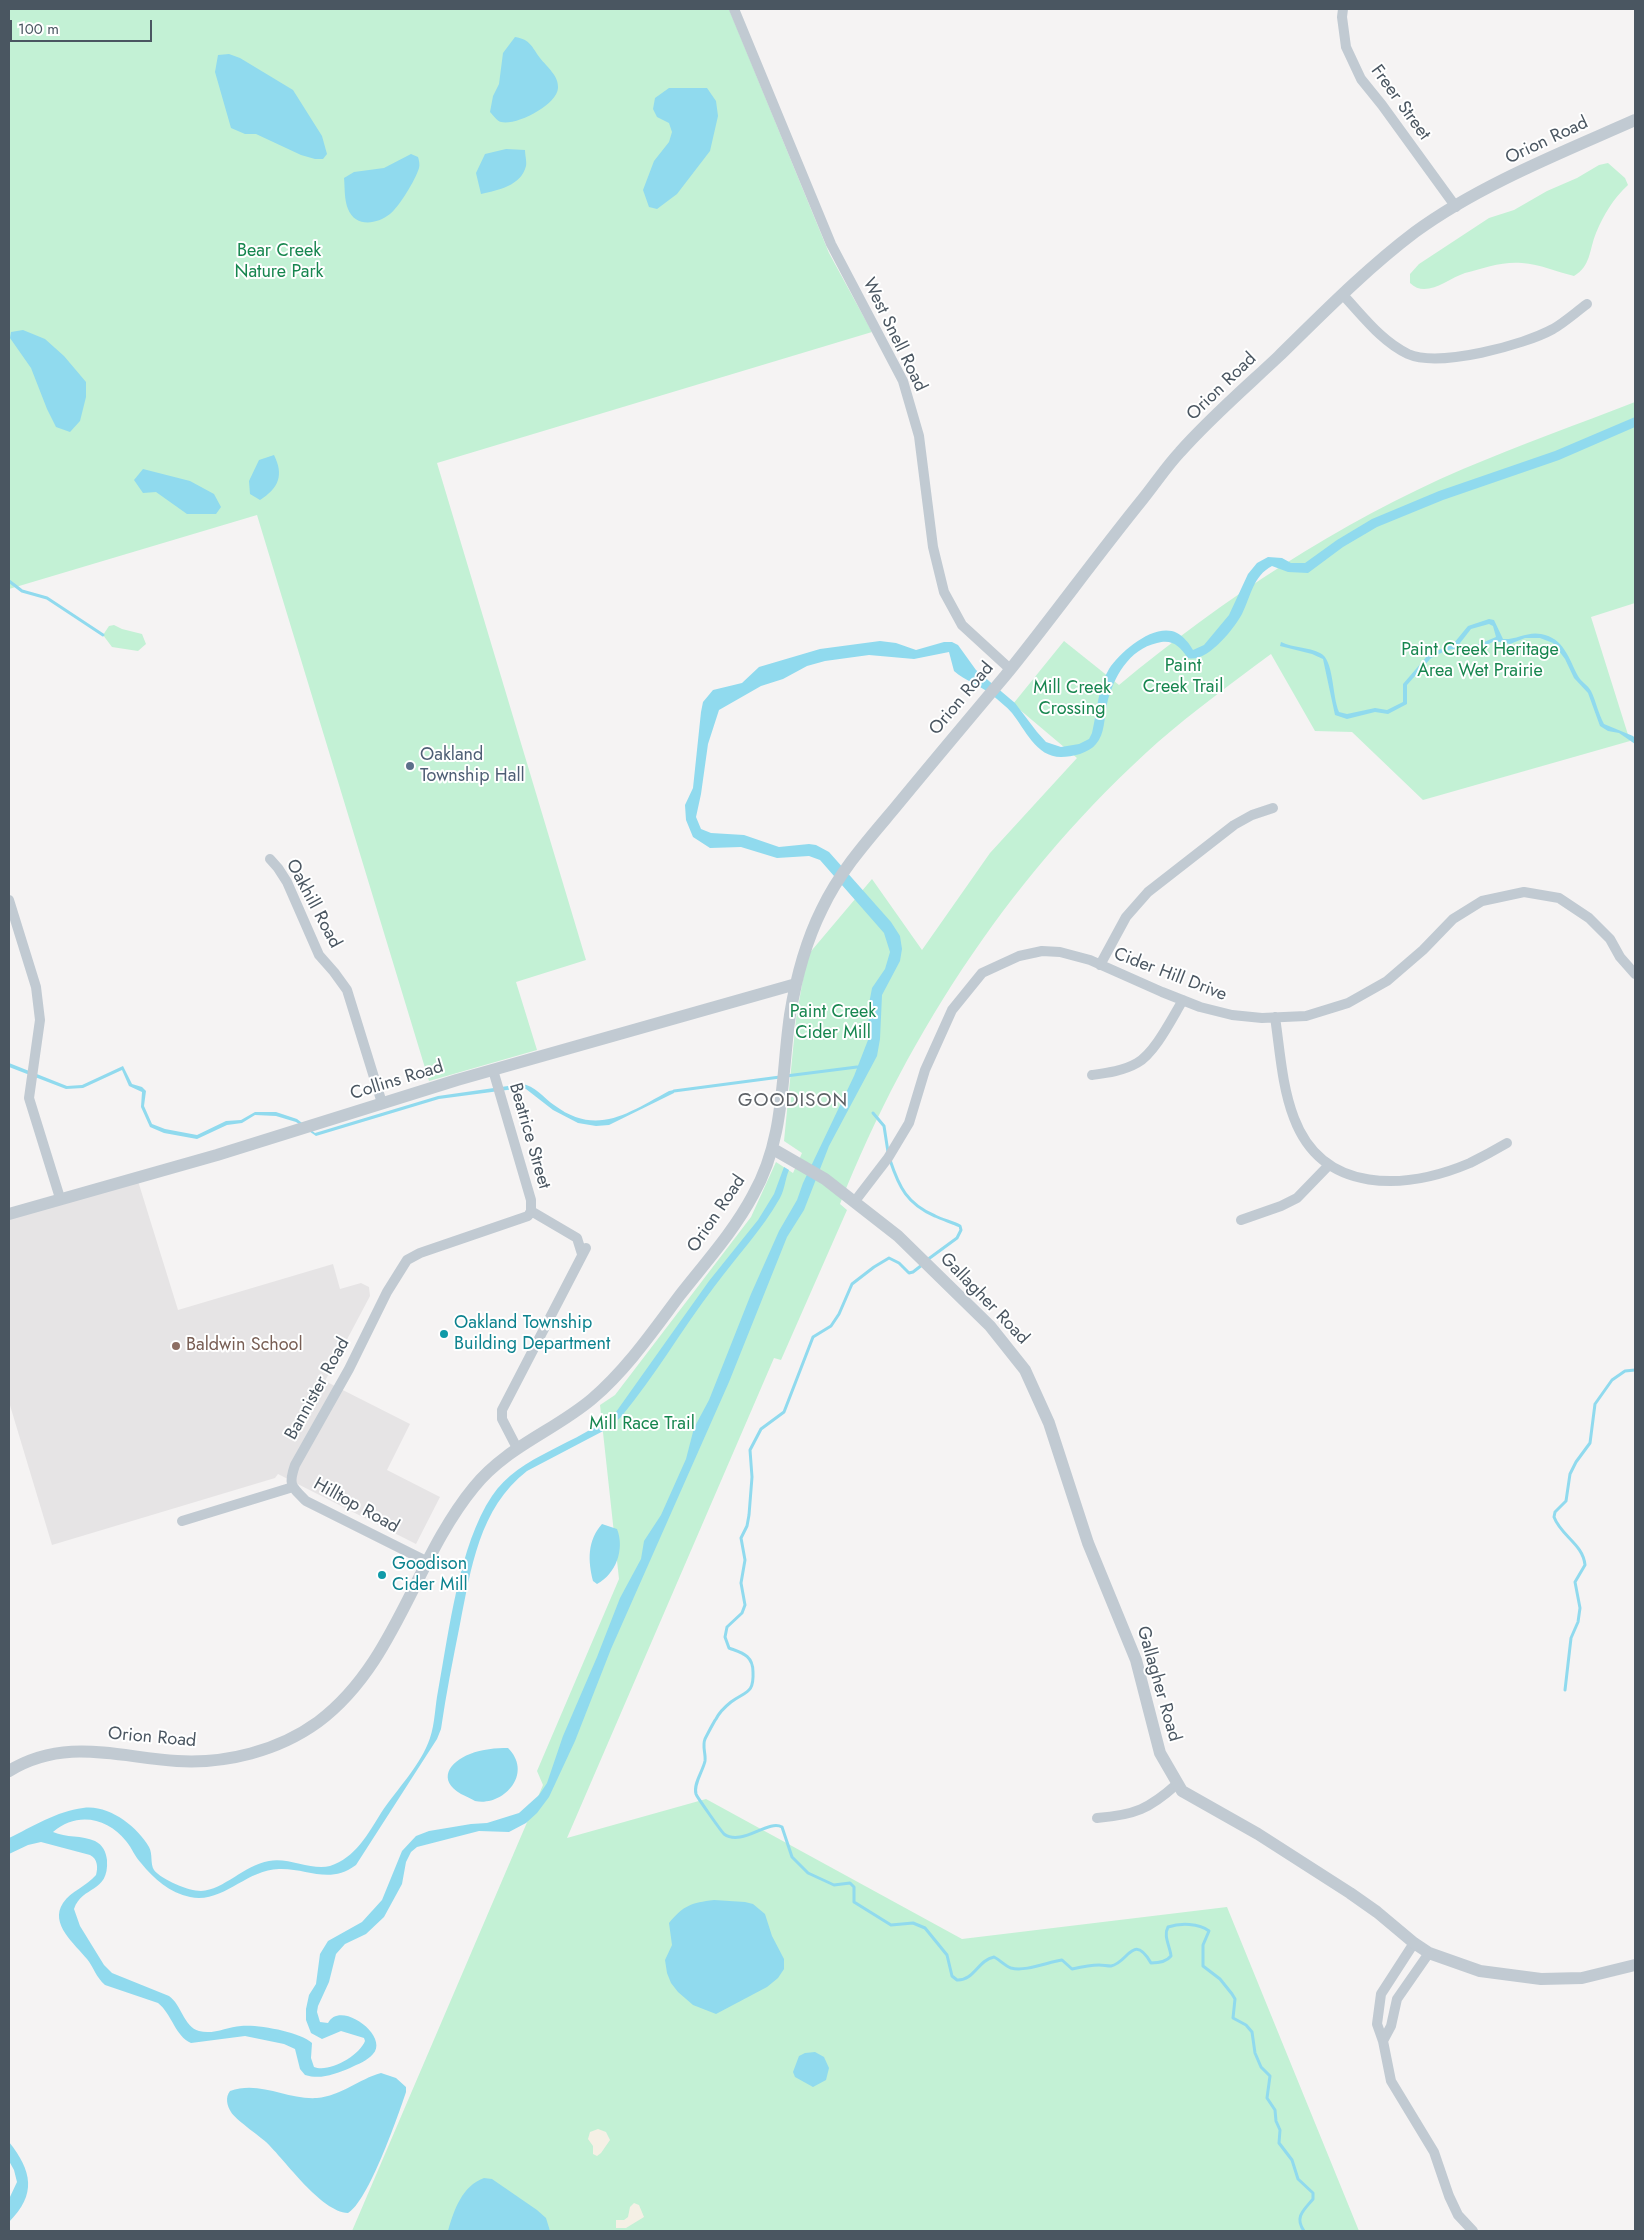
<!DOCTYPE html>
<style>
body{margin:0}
#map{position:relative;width:1644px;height:2240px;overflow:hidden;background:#f5f3f3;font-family:Jost,sans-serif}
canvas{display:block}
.frame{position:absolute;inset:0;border:10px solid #4a5661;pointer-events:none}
.scale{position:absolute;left:10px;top:20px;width:142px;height:22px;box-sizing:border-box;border:2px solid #4a5661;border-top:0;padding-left:6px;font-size:15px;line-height:18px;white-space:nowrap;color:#4a5661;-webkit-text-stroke:4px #fff;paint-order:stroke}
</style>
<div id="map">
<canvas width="1644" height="2240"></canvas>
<div class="frame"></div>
<div class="scale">100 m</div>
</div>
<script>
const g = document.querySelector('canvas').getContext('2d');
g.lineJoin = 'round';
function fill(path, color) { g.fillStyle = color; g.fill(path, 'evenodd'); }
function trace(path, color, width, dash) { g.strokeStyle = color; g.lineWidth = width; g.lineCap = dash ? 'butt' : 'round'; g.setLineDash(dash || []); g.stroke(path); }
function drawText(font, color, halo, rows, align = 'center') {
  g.font = font + ' Jost,sans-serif'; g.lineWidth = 4; g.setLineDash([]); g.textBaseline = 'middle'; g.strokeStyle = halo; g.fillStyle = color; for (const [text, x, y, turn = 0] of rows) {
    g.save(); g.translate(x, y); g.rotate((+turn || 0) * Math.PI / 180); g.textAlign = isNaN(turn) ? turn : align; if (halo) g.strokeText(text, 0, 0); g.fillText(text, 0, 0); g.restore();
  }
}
fill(new Path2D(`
 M138,1181L178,1310L333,1264L340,1289L361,1283L369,1287L370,1296L325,1381L410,1424L387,1470L440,1497L416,1544L278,1474L275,1478L52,1545L9,1402V1219Z`), '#e6e4e5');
fill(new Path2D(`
 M9,9H729L829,253L872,332L437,463L586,960L516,982L537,1050L429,1081L257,515L9,589Z
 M1608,163L1625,178L1628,185C1613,199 1604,214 1596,233C1589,250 1591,266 1574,276C1557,272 1540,264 1522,263C1504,261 1483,268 1465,273C1447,279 1426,299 1410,283V274L1419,264L1489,218L1514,210L1547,191L1577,178L1599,165Z
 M1635,402V603L1591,617L1630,741L1423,800L1352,732L1315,731L1271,654C1233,682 1194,711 1158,742C1016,869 910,1028 840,1204L847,1210L781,1360L774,1358L567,1838L706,1799L962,1939L1227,1907L1359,2231H352L543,1785L537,1771L619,1579L600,1405L615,1395L751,1217L776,1162L793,1173L802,1153L784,1141L796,1019L807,956L872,879L922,950L990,853L1077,758L1013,704L1064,641L1119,685C1224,598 1338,523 1463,469C1520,445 1578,424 1635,402Z
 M114,625L122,629L142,634L146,644L138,651L112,647L103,635L109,626Z`), '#c3f1d5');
fill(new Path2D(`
 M598,2129L606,2132L610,2140L601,2153L597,2156L593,2154V2146L588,2139L590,2132Z
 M634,2203L639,2205L644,2217L626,2228H616V2220H624L628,2217L630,2207Z`), '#f5f0e5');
fill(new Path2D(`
 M515,37C531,40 531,46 540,58C547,67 559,76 558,88C557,105 516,126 501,122C497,121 493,115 490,112L493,96L499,84L503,53Z
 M229,54L240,58L293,90L322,136L327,154L323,159H315L301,155L256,134H245L231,128L215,72L218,55Z
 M669,88H707L716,101L718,116L710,151L677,194L657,209L649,207L643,190L654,161L669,142L672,132L669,123L657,117L653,109L655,98Z
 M506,149L525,150C525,155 527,162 526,166C521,186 498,190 481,194L476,173L485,154Z
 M411,154L418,157C419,160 420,165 419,168C416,179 399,207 390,214C376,225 355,227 348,209C344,199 345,188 344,178L354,172L384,168Z
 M23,330L45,339L64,356L86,382V397L80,421L70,432L56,427L47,409L31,368L10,338L11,332Z
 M1635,417V427L1559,460L1443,500L1377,527L1343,547L1308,573L1288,572L1272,566C1253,576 1251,596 1242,614C1233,630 1207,663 1188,658C1179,646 1173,639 1157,643C1129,649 1113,678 1107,704C1104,718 1105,734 1096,744C1089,753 1072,757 1061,757C1036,757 1025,729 1012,713C1006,706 999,701 992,695C980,685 965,681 954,671L949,652L914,659L869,655L825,661L807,666L783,679L761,686L719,710L708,744L701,794L696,817L701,829L711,833L744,835L779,847L809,844L816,845L829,852L891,922L900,936L902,949L900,961L882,995L880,1039L877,1056L829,1146L804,1210L787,1237L729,1382L611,1649L575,1741L549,1797L537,1813L526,1823L509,1832L479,1831L417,1847L411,1852L406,1862L402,1884L384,1917L366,1934L345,1944L336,1954L329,1982L318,2006L317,2012L320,2022L328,2023C340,1999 390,2036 373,2054C367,2061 358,2064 350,2068C335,2074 321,2080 305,2075L300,2069L295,2049L284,2044L245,2036L191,2043C175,2036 172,2014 158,2003L105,1985C96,1977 94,1968 87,1959C75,1944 49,1924 63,1903C71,1891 87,1886 96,1875C98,1868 98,1859 90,1855L41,1842L28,1845L9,1854V1838C32,1827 57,1811 83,1808C108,1804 137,1826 149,1847C153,1854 150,1864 154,1870C162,1880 189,1891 201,1891C224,1890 244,1865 269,1861C289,1857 312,1871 330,1866C355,1858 368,1834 381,1813C397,1789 421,1765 430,1738C435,1723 435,1706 438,1691C449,1632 459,1545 492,1496C519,1455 579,1444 616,1412L709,1281L758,1220L774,1194L784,1167L789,1170C785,1179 785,1189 780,1198C762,1230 736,1257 714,1287C682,1329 655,1376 621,1417L607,1429L527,1471C479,1508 471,1569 460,1624C453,1659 446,1694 441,1729L437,1739L356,1865C329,1885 308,1868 279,1869C245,1870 223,1904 190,1897C170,1893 154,1879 141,1863C135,1857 132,1848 126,1841C108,1818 77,1811 53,1832C66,1838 82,1835 95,1841C103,1845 106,1852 107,1860C109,1894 82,1885 74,1909L80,1926L104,1965L112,1973L169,1996C181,2004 184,2027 199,2031C213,2035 227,2027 241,2026C257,2024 301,2032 312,2043L311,2058L314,2067C329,2073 359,2056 365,2041L364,2038L341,2031L322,2039L311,2033L306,2020V2009L309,1995L316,1984L320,1954L328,1941L362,1922L382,1900L402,1851L416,1836L429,1831L471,1824L487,1823L519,1813L539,1795L547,1783L563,1736L597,1657L620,1598L641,1559L644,1541L661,1515L686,1459L694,1428L709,1400L751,1294L779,1231L797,1200L803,1183L854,1076L868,1040L869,1004L872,988L885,969L890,952L884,933L820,860L809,856L777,858L741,847L710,848L693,837L686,820L685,805L693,788L701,712L703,702L713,690L742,683L759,667L820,649L880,641L896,643L916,650L944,642H952L958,645L976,670L1015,703L1037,732L1046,742L1061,747L1079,744L1089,739L1092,733C1097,712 1098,687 1109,669C1121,651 1155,622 1177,633C1184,637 1189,643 1193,650L1204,645L1229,615L1248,574L1257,563L1268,557L1282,558L1291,563H1305L1337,540L1372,519L1439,491L1555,451Z
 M274,455C284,475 279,488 260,500L250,494L249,481L259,460Z
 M143,469L190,481L214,494L221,507L216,514H187L156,492L143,493L134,480Z
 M1489,619L1494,620L1503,639C1516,640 1528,631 1541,634C1564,638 1569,659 1578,676C1581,682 1588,685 1591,691C1596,701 1598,713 1604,724L1633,736L1635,738V744L1619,733L1608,731L1600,726L1588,693L1574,678L1565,659L1553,643L1540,638H1525L1510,644L1495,641L1471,652L1452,649L1443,652L1431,658L1407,685V704L1388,714L1375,712L1347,719L1335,715L1323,659L1312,654L1280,646L1281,642C1294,648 1308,647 1320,653C1334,659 1332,696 1339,712L1347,714L1375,708L1387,710L1403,702V684L1428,655L1454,643L1468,626ZM1489,624L1493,626L1496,637L1470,648L1457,647L1471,629Z
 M9,1063L67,1086L82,1085L123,1066L132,1084L142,1087L146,1091L144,1106L152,1124L165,1129L197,1135L226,1121L241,1120L255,1112H276L297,1119L315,1133L438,1096L522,1084C534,1085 544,1098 554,1105C597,1137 628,1113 669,1091L674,1090V1093L609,1125L596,1126L578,1123L553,1110L526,1089L522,1088L439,1099L316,1136L296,1122L276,1116L255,1115L242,1123L227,1125L197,1139L164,1133L150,1127L141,1107L142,1092L129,1086L122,1070L83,1088L66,1089L9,1067Z
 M602,1524L617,1529C625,1549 616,1574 597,1584L593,1581C588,1561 587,1541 602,1524Z
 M508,1748C534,1774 503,1807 475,1801C471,1799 466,1796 461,1794C437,1780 449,1762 470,1754C482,1749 496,1748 508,1748Z
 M714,1900L745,1902L753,1904L765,1914L772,1936L784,1959V1969L778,1978L767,1987L716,2014L693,2005L678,1992L671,1983L667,1973L665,1960L672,1945L669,1923C684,1905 691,1903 714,1900Z
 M815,2052L824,2057L829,2068L826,2080L813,2087L795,2077L793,2072L799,2056L805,2053Z
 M381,2073L396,2078L406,2087V2092C398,2116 368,2202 348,2213C321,2212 285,2160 266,2142C258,2135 235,2119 231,2112C227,2106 225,2097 230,2091C260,2080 287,2100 317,2098C341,2096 359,2079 381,2073Z
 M9,2142C32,2171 37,2194 9,2222V2199L17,2182L14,2170L9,2161Z
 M484,2178L492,2179L537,2210L546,2218L550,2231H448C454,2210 462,2186 484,2178Z`), '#90daee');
trace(new Path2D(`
 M9,581L22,591L47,598L103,635
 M786,1076L857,1067
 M674,1091L780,1077
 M873,1113L884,1126L888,1152
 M890,1160C899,1187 907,1204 935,1216C943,1220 952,1222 960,1226L961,1230L957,1238L927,1260
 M922,1265L913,1272L909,1273L899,1263L889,1258L874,1267L852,1284L839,1314L831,1326L813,1337L784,1412L761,1429L750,1450L752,1477L749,1515L747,1526L741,1538L745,1560L741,1583L745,1605L742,1613L727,1627L725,1637L729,1648C742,1653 753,1655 753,1672C754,1694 746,1691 731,1702C726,1706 719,1713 716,1719C715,1720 706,1737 705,1739C702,1746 706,1754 705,1761C703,1771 693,1784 696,1794C697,1797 721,1831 724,1834C742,1847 768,1819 782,1827L792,1857L808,1873L834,1885L850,1883L854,1887V1902L891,1925L913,1923L925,1928L947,1955L952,1976L957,1980C974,1981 978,1960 994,1957C1000,1960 1005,1966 1011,1968C1025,1972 1048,1962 1062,1960L1072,1969C1081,1967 1090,1965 1099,1965C1103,1965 1107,1966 1111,1966C1128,1963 1133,1932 1151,1963C1158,1963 1167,1961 1171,1956C1170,1946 1163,1936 1168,1927C1180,1923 1199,1923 1209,1931L1203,1945V1966L1220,1979L1232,1994L1235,1999L1233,2018L1246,2025L1252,2032L1255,2053L1261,2067L1270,2076L1267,2098L1275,2110L1276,2121L1280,2130L1279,2143L1292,2160L1298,2179L1313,2193V2199C1304,2210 1294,2217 1304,2231
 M1565,1690L1571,1638L1578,1622L1580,1608L1575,1582L1585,1565C1583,1544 1561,1536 1554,1517L1555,1512L1566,1501L1570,1474L1576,1462L1590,1443L1595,1404L1612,1380L1625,1371L1635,1370`), '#90daee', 3);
trace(new Path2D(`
 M734,9L831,244L903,381L919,436L933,547L944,592L962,625L1010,669
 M1343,9L1342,17L1346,47L1361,79L1382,105L1456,207
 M1343,295C1363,316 1381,341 1408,354C1439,368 1524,345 1553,329C1565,322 1576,312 1587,304
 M270,859L278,868L287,882L319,955L334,972L347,990L382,1103
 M9,900L36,987L40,1020L29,1098L60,1198
 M1100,965L1126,917L1148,892L1234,825L1252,815L1273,808
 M1275,1017C1280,1051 1282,1087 1294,1118C1323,1195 1406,1190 1470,1163C1482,1157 1495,1150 1507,1143
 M493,1070L531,1200V1211
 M1092,1075C1107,1073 1123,1071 1137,1063C1155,1053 1172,1018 1183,1000
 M855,1201L888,1158L909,1123L925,1070L952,1010L982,973L1019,956L1042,951L1060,952L1090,960L1162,992L1200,1007L1232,1015L1262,1018L1306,1016L1348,1003L1387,981L1423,950L1453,919L1482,901L1524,892L1559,898L1589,918L1610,939L1620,957L1635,974
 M531,1211L577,1238L582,1254
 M1241,1220L1281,1206L1297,1198L1329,1165
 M517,1448L502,1419V1410L586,1248
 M182,1521L293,1487
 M428,1562L306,1501C291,1486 288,1485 295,1465L349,1369L387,1292L407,1260L420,1253L528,1216L531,1211
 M1097,1818C1135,1815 1149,1809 1177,1784
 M1414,1943L1381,1994L1377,2024L1383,2041L1391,2026L1397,1999L1429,1953
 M1383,2041L1391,2081L1434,2152L1449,2196L1458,2215L1473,2231`), '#c1cad2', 10);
trace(new Path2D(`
 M773,1149L825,1179L898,1236L990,1326L1025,1370L1049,1423L1088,1543L1136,1660L1160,1753L1182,1791L1258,1834L1350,1893L1377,1912L1414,1943L1429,1953L1480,1971L1541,1979L1582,1978L1635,1965
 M9,1214L217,1155L457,1080L796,984
 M9,1771C65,1737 117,1757 177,1761C226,1764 278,1751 318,1722C396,1664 414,1560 474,1487C506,1447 554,1431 592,1399C627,1369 653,1331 680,1295C705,1263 734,1231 753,1195C785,1139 781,1077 790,1015C796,978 805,943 822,909C840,871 867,841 894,809C931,764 968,720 1005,676C1052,618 1095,558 1142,500C1155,484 1166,467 1180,452C1210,418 1245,388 1278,357C1322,314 1366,269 1415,232C1479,185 1563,152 1635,120`), '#c1cad2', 12);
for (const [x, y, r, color] of [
 [410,766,5,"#5c6f8a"],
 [444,1334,5,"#0f9aa8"],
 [176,1346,5,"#8d6e63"],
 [382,1575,5,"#0f9aa8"]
]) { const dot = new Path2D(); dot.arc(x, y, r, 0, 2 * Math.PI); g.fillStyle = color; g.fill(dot); trace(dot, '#fff', 2); }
drawText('18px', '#4a5661', '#fff', [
 ["Freer Street",1400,103,54],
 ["Orion Road",1547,141,-25],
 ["West Snell Road",894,335,64],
 ["Orion Road",1222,387,-44],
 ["Orion Road",962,699,-50],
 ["Oakhill Road",313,904,62],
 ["Cider Hill Drive",1170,975,21],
 ["Collins Road",397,1081,-17],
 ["Beatrice Street",529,1136,74],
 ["Orion Road",717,1214,-56],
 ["Gallagher Road",984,1299,46],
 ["Bannister Road",318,1389,-61],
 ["Hilltop Road",356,1506,29],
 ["Gallagher Road",1158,1684,74],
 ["Orion Road",152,1738,5]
]);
drawText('18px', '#17864f', '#fff', [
 ["Bear Creek",279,252],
 ["Nature Park",279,273],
 ["Paint Creek Heritage",1480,651],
 ["Area Wet Prairie",1480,672],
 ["Paint",1183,667],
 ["Creek Trail",1183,688],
 ["Mill Creek",1072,689],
 ["Crossing",1072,710],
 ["Paint Creek",833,1013],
 ["Cider Mill",833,1034],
 ["Mill Race Trail",642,1425]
]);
drawText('18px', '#4e5e75', '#fff', [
 ["Oakland",420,756],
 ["Township Hall",420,777]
], 'left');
drawText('18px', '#0d838f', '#fff', [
 ["Oakland Township",454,1324],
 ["Building Department",454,1345],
 ["Goodison",392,1565],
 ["Cider Mill",392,1586]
], 'left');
drawText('18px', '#785e54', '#fff', [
 ["Baldwin School",186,1346]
], 'left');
g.letterSpacing = '1px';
drawText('19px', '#5f6368', '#fff', [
 ["GOODISON",793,1101]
]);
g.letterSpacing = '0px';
</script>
